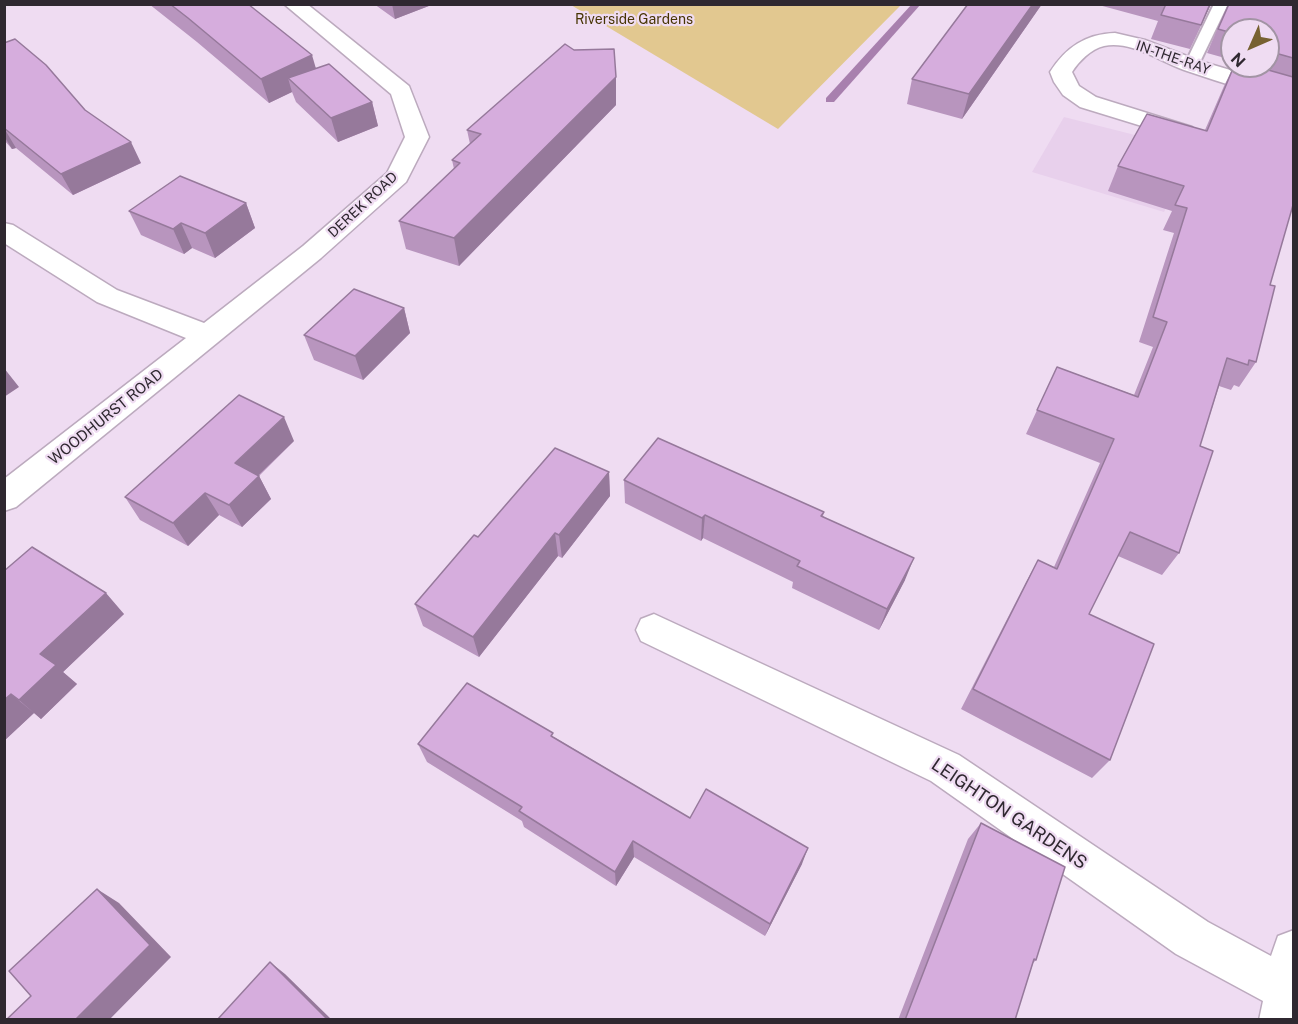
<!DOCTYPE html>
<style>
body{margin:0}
#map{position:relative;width:1298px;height:1024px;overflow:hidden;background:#efdcf2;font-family:"Public Sans",sans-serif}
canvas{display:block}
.frame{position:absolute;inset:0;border:6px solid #2f2830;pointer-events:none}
.north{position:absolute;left:1220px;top:18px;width:60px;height:60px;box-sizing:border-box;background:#efdcf2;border:2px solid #a294a4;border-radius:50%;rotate:225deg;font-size:16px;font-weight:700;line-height:24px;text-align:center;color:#2f2830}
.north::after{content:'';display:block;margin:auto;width:21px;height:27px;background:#776131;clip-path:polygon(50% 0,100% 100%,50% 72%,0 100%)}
</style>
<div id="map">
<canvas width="1298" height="1024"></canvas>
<div class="frame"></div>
<div class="north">N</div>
</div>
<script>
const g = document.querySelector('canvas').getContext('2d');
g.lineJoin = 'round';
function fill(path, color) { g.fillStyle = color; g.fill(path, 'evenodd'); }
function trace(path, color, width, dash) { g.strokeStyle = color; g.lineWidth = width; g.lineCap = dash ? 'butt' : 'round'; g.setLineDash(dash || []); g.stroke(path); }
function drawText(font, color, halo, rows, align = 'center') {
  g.font = font + ' "Public Sans",sans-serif'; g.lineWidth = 4.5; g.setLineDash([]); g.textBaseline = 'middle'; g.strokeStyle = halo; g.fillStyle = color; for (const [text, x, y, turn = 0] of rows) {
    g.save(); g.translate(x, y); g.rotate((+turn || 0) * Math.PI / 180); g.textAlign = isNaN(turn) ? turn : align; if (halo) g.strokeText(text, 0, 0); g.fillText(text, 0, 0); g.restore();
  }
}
fill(new Path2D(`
 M1064,117L1198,151L1164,212L1032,172Z`), '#e8d0ec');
fill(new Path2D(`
 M571,5H901L778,129Z`), '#e2c890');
fill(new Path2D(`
 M912,4H921L834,102H826V98Z`), '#a880ae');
const lane = new Path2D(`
 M1214,4H1228L1198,66L1196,69H1186L1184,66Z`);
const street = new Path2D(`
 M284,4H307L409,86L429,137L406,182L321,258L16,507L4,511V479L186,338L97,302L4,243V223L13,225L117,290L204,323L303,246L387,173L405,137L391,94Z
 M1115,33L1145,40L1200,61L1294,89V103C1258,94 1222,83 1187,71C1162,63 1132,40 1104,46C1091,49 1079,61 1072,72L1079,86L1096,97L1192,127L1196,132L1192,137L1184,139L1080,107L1063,95L1054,82L1050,72C1066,47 1086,34 1115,33Z
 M654,614L959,755L1208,922L1271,956L1278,936L1294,930V1020H1259L1263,1001L1176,954L931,781L641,641L636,630L641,619Z`);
trace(lane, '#bcaabe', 4);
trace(street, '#bcaabe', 3);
fill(lane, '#fff');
fill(street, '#fff');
fill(new Path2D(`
 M149,4H248L316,68L372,102L378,126L338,142L296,102L292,92L269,103L197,42Z
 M374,4H434L395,19Z
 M968,4H1042L962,119L907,104L912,79Z
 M1095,4H1211L1190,49L1151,39L1158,21Z
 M1228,4H1293V205L1270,285L1256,362L1239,387L1234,385L1231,390L1219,386L1200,446L1179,553L1162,575L1118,556L1089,614L1110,760L1092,778L961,709L1026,582L1038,560L1054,567L1100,463L1026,434L1057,367L1134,395L1153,347L1139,342L1174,233L1163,230L1172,211L1108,191L1118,166L1205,130L1224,86L1233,68H1231L1232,66H1268V30H1232V60L1207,53Z
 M4,43L85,110L141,163L73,195L16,148L12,149L4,140Z
 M616,77V105L459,266L406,249L399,221L454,169L452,160L470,144L467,130Z
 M246,203L255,228L215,258L192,248L184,254L141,235L129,211Z
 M404,308L410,333L363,380L314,360L304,335Z
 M294,441L259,476L271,499L242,527L219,515L188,546L140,520L125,497Z
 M609,472L610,496L562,558L558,556L479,657L423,626L415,604L478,537Z
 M624,480L824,512L823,516L905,580L879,630L792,588L793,582L703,538L701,541L625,503Z
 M4,571L124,614L63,672L77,684L41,719L34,713L4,741Z
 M554,737L690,818L802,864L765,936L634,857L616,886L524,827L522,821L427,762L418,744Z
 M981,823L1036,960L1033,963L1015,1020H898L968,839Z`), '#b895be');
fill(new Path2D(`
 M392,4H434L395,19Z
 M1033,4H1042L962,119L969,94Z
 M1210,4H1211L1190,49L1201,25Z
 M312,55L319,79L288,78L292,92L269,103L261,79Z
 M616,77V105L459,266L454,238Z
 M372,102L378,126L338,142L331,118Z
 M4,128L16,148L12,149L4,136Z
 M131,142L141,163L73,195L61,174Z
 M246,203L255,228L215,258L205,233Z
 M181,223L192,248L184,254L173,229Z
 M404,308L410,333L363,380L355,356Z
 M4,368L19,387L4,397Z
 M284,417L294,441L247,486L235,463Z
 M609,472L610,496L562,558L559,535Z
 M259,476L271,499L242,527L229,505Z
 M205,493L219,515L188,546L173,523Z
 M705,515L703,538L701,541L702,518Z
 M555,533L558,556L479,657L473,637Z
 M914,558L905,580L879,630L887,609Z
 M106,593L124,614L63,672L77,684L41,719L19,700L40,654Z
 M11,694L34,713L4,741V700Z
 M633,841L634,857L616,886L615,872Z
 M808,848L802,864L765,936L770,924Z
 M97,889L119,903L171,957L109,1020H75Z
 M270,962L285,974L332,1020H328Z`), '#96799b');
const building = new Path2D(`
 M170,4H248L312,55L261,79L188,18Z
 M968,4H1033L969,94L912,79Z
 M1166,4H1210L1201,25L1161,15Z
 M1229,4H1293V58L1268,51V30H1232V33L1218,29Z
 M15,39L46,65L85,110L131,142L61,174L4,128V43Z
 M565,44L574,50L614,49L616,77L454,238L399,221L460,163L452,160L481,134L467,130Z
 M329,64L372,102L331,118L288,78Z
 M1234,66H1254L1293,77V205L1270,285L1275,286L1256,362L1249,360L1248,365L1227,358L1200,446L1213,451L1179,553L1130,532L1089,614L1154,644L1110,760L973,689L1038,560L1057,569L1114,439L1037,410L1057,367L1138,397L1167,322L1153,317L1187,208L1175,205L1184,186L1118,166L1147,114L1207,131Z
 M180,176L246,203L205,233L181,223L173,229L129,211Z
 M354,289L404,308L355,356L304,335Z
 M239,395L284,417L235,463L259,476L229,505L205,493L173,523L125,497Z
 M658,438L824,512L821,516L914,558L887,609L797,566L800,561L705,515L702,518L624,480Z
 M555,448L609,472L559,535L555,533L473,637L415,604L474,535L478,537Z
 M32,547L106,593L40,654L56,665L19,700L11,694L4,700V571Z
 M467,683L553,733L551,736L690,818L706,789L808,848L770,924L633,841L615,872L519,811L522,807L418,744Z
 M981,823L1065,867L1036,960L1034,959L1015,1020H905Z
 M97,889L150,945L75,1020H6L31,996L9,971Z
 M270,962L328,1020H217Z`);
fill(building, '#d6addd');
trace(building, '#96799b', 1.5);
drawText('14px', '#463403', '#efdcf2', [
 ["Riverside Gardens",634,20]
]);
drawText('14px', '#2f2830', '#efdcf2', [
 ["IN-THE-RAY",1173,58,19],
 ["DEREK ROAD",363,205,-43]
]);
drawText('15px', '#2f2830', '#efdcf2', [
 ["WOODHURST ROAD",106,417,-39]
]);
drawText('18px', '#2f2830', '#efdcf2', [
 ["LEIGHTON GARDENS",1009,814,34]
]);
</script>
